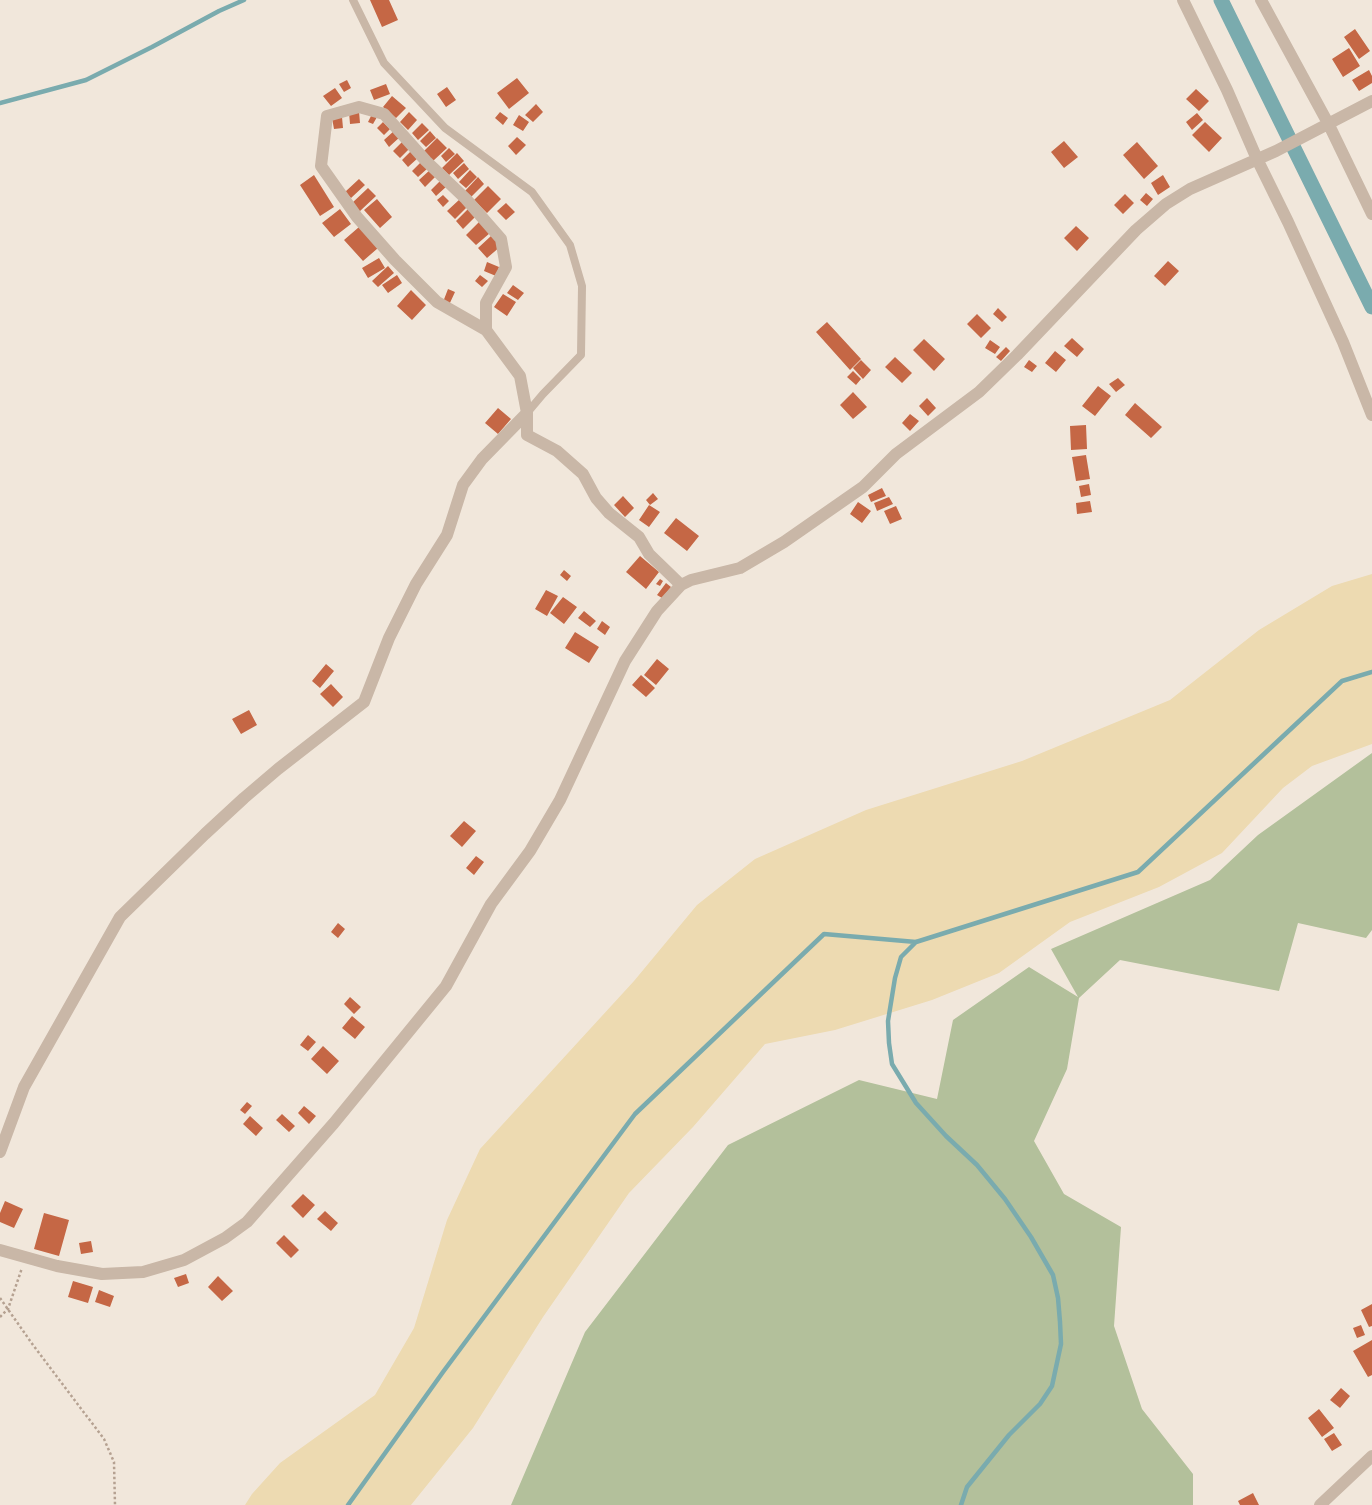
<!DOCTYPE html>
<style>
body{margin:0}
canvas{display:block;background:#f1e7db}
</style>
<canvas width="1372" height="1505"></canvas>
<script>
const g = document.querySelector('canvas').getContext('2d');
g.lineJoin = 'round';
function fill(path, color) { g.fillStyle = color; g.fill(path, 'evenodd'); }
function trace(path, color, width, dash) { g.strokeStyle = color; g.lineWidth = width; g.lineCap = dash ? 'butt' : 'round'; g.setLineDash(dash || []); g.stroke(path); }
fill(new Path2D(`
 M1372,753V930L1366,938L1298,923L1279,991L1120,960L1079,998L1067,1069L1034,1141L1064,1194L1121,1227L1114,1326L1142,1409L1193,1474V1505H511L585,1332L728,1145L859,1080L937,1099L953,1020L1029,967L1078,997L1051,949L1210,880L1258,835Z`), '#b3c09b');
fill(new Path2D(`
 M1372,574V744L1312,766L1283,788L1222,853L1159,887L1070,922L999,973L932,1000L835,1030L765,1044L693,1127L629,1193L543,1317L473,1428L411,1505H245L252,1494L280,1463L375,1395L414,1328L447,1220L480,1149L634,981L697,905L755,859L866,810L1022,761L1170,700L1259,630L1332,586Z`), '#eddab1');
trace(new Path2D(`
 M0,103L86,80L152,47L219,11L244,0
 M916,942L901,957L895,978L888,1021L889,1043L892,1064L916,1103L946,1136L977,1165L1005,1199L1031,1237L1053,1275L1058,1298L1060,1322L1061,1344L1052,1386L1040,1404L1009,1435L967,1487L961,1505
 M348,1505L443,1372L635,1114L824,934L916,942L1138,872L1342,681L1372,672`), '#7aabae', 4.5);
trace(new Path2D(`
 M1221,0L1372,307`), '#7aabae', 15);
fill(new Path2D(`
 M370,0H389L398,20L382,27Z
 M1355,29L1370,51L1359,59L1344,37Z
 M1349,48L1360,66L1343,77L1332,59Z
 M1369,70L1372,76V83L1359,91L1352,80Z
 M517,78L529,93L509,109L497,93Z
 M347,80L351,88L344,92L339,84Z
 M386,84L390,94L374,100L370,90Z
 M447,87L456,100L446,107L437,94Z
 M335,88L342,98L331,106L323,96Z
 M1196,89L1209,101L1199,111L1186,99Z
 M392,96L406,108L396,118L383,107Z
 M536,104L543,112L533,122L525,115Z
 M359,111L360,123L350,124L349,112Z
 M409,112L417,120L408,130L400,122Z
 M500,112L508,118L503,125L495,118Z
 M1197,113L1203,120L1192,130L1186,122Z
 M372,114L377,117L373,124L368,122Z
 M519,115L529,122L523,131L513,125Z
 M342,117L343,128L334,129L332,118Z
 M383,122L390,129L384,135L377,128Z
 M1205,122L1222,138L1209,152L1192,135Z
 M422,123L429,130L418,140L412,133Z
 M395,130L401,136L389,147L384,140Z
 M430,131L436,138L426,147L420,141Z
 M517,137L526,145L516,155L508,146Z
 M437,138L447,148L433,161L423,152Z
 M404,140L411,147L400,158L393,151Z
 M1064,141L1078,157L1064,168L1051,152Z
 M1137,142L1158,166L1144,179L1123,155Z
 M449,148L455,154L446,162L441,156Z
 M412,150L419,157L408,167L402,160Z
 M457,153L464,161L449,175L442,168Z
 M422,161L428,168L418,177L412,171Z
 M464,163L469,169L458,179L453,173Z
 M431,169L437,175L425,187L419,180Z
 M470,170L477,177L466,188L459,182Z
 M314,175L334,207L320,216L300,185Z
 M1163,175L1170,187L1158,195L1151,183Z
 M478,177L484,184L471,197L465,191Z
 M359,179L365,185L351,198L345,192Z
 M441,180L447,186L436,196L431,190Z
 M488,186L501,199L487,213L474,200Z
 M368,188L376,196L359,212L351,204Z
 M1146,193L1153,199L1147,206L1140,200Z
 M1125,194L1134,203L1123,214L1114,205Z
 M443,195L449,201L443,207L437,200Z
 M377,199L392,217L380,228L364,210Z
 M460,199L467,207L455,219L447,211Z
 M506,203L515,212L506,220L497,211Z
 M340,209L351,224L334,237L322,223Z
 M468,209L475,217L463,229L456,221Z
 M479,222L490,233L476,245L466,235Z
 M1076,226L1089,238L1077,251L1064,238Z
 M359,227L378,248L363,261L344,240Z
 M491,236L501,246L487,258L478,248Z
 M379,258L385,268L368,278L362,268Z
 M1168,261L1179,271L1165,286L1154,276Z
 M487,262L499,267L496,276L484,271Z
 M388,266L394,273L378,287L372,281Z
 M397,275L402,283L388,293L382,285Z
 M480,275L488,281L482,287L475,281Z
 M513,285L524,293L518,300L507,293Z
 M448,289L455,292L449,305L443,302Z
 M411,290L426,305L412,320L397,306Z
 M503,294L516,302L507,316L494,307Z
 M998,308L1007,317L1002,322L993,314Z
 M977,314L991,328L981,338L967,324Z
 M827,322L861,359L850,370L816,332Z
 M1072,338L1084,349L1077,357L1064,346Z
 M924,339L945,359L934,371L913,350Z
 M990,340L1000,347L995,354L985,348Z
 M1006,347L1010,351L1001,361L996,357Z
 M1055,351L1066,360L1056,372L1045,363Z
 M895,357L912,373L902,383L885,367Z
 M861,360L871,370L863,379L853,368Z
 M1029,360L1037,366L1032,372L1024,367Z
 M853,371L861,379L856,385L847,377Z
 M1118,378L1125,385L1116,392L1109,384Z
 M1098,386L1111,396L1095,416L1082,406Z
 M853,392L867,407L853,419L840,405Z
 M927,398L936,408L928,416L919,406Z
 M1135,403L1162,427L1151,438L1125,415Z
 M498,408L511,419L498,434L485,423Z
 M910,414L919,421L910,431L902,423Z
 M1086,425L1087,449L1071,450L1070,426Z
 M1086,455L1090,479L1076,481L1072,457Z
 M1089,484L1091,495L1081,497L1079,486Z
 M882,488L886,496L871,502L868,495Z
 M653,493L658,499L650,505L646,500Z
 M623,496L634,508L625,517L614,505Z
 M889,497L893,504L877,511L874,503Z
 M1090,501L1092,512L1077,514L1076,503Z
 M858,502L871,511L862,523L850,514Z
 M649,505L660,512L649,527L639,520Z
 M896,506L902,519L890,524L884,511Z
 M676,518L699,536L687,551L664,533Z
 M640,556L659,572L646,589L626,572Z
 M564,570L571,576L567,581L560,575Z
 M660,579L663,581L660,586L656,584Z
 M666,583L671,587L662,598L657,595Z
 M546,590L558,596L547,616L535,609Z
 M563,597L577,607L564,624L550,613Z
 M584,611L596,621L590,627L578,618Z
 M602,621L610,627L605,635L597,629Z
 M575,632L599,647L589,663L565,648Z
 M657,659L669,669L656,685L644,675Z
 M326,664L334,671L320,688L312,681Z
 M641,675L655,688L646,697L632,685Z
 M331,684L343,697L333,707L320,694Z
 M249,710L257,725L241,734L232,719Z
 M464,821L476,831L462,847L450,836Z
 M476,856L484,862L474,875L466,868Z
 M338,923L345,929L338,938L331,932Z
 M350,997L361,1007L354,1014L344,1004Z
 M352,1016L365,1027L355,1039L342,1028Z
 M308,1035L316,1042L308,1051L300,1045Z
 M323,1046L339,1061L327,1074L311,1059Z
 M247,1102L252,1106L245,1114L240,1110Z
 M304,1106L316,1116L309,1124L298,1113Z
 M282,1114L295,1126L289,1132L276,1120Z
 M250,1116L263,1128L256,1136L243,1124Z
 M303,1194L315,1205L303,1218L291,1206Z
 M5,1201L23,1209L14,1228L0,1222V1213Z
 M325,1211L338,1223L331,1231L317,1219Z
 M44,1213L69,1220L59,1256L34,1249Z
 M284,1235L299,1250L291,1258L276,1243Z
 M91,1241L93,1252L81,1254L79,1243Z
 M186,1274L189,1283L178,1287L174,1278Z
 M218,1276L233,1291L222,1301L208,1287Z
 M73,1281L93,1287L88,1303L68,1297Z
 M99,1290L114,1296L110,1307L95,1302Z
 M1372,1304V1326L1369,1327L1361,1310Z
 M1361,1325L1365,1335L1357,1338L1353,1328Z
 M1372,1340V1375L1368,1377L1353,1351Z
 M1341,1388L1350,1396L1340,1408L1330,1400Z
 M1319,1409L1334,1428L1322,1437L1308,1418Z
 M1334,1433L1342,1445L1332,1451L1324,1439Z
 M1253,1493L1259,1505H1240L1238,1501Z`), '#c56745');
trace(new Path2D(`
 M0,1298L33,1345L104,1439L114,1462L115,1505
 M0,1317L8,1309L22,1268`), '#b5a191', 2.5, [2.5, 2.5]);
trace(new Path2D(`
 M353,0L384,63L445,128L532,192L570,245L582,286L581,355L543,394L527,413`), '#c9b7a7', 8);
trace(new Path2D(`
 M1183,0L1227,90L1257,159L1288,222L1343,342L1372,415
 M1261,0L1329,125L1372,214
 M486,330V303L506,267L501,239L466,199L426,161L384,114L359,107L327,116L321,166L357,217L395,260L437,302L486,330L520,376L527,413V435L557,451L583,474L596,498L609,513L639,537L649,554L681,585
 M0,1152L24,1087L120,917L205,834L244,798L278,769L364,702L389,638L416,584L447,535L463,485L482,459L527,413
 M0,1250L57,1266L102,1274L143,1272L184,1260L225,1238L247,1222L334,1123L446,986L491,904L530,851L560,800L625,661L657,611L681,585L691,580L740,568L784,542L863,487L896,454L979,392L1017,355L1136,230L1166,204L1190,189L1276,151L1372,101
 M1320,1505L1372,1456`), '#c9b7a7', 12);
</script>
